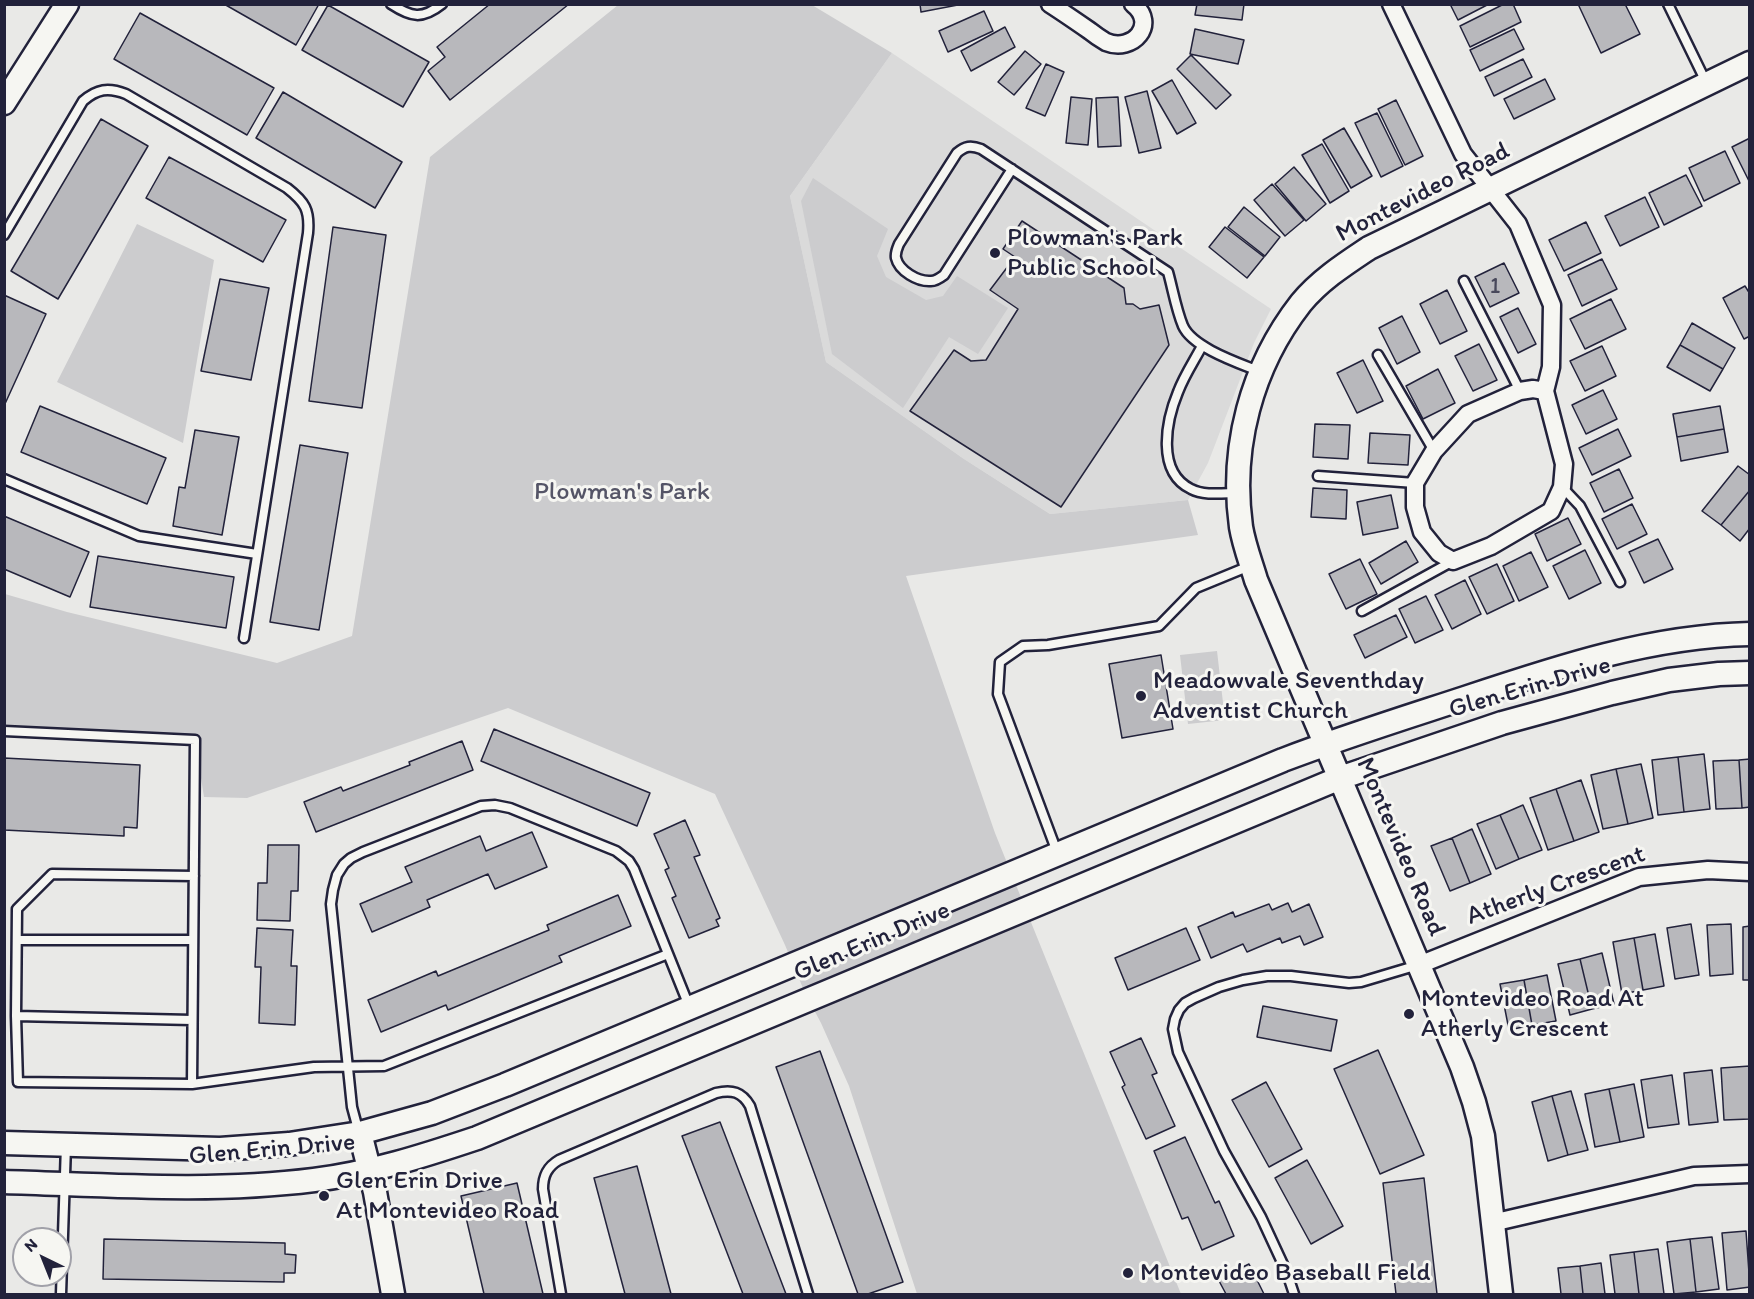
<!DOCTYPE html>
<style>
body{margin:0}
#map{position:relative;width:1754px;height:1299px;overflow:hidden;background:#e9e9e7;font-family:Itim,sans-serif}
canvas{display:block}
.frame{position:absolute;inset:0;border:6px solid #22223b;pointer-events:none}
.north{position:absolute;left:12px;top:1227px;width:60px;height:60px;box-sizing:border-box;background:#f6f6f2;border:2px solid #a1a1a9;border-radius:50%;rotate:317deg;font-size:16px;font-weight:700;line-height:24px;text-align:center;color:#22223b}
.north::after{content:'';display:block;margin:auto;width:21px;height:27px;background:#22223b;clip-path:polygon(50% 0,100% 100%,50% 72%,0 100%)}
</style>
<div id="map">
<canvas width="1754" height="1299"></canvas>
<div class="frame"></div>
<div class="north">N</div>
</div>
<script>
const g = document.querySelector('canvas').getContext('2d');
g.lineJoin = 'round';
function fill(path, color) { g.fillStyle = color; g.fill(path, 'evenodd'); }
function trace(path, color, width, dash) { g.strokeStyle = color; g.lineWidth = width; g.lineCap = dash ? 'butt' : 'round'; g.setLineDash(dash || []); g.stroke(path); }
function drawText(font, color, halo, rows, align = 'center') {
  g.font = font + ' Itim,sans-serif'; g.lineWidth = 6; g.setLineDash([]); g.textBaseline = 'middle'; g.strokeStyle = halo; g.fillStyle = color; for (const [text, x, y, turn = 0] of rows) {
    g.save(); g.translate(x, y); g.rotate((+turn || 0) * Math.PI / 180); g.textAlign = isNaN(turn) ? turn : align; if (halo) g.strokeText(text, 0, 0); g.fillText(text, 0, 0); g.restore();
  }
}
fill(new Path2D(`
 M892,53L1271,309L1254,343L1208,463L1188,500L1050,514L964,459L826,362L790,196Z`), '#dadada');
fill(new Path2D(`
 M618,5H812L892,53L790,196L826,362L964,459L1050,514L1188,500L1198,535L906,576L995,833L1181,1294H917L849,1086L821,1023L805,993L785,945L715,794L508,708L247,798L204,797L195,740L5,731V594L67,612L277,663L352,636L430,157Z
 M813,178L888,229L877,256L886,277L926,300L943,296L957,276L1008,308L978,354L949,337L903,408L832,354L801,201Z
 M137,224L214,260L183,443L57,382Z
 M1217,651L1225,720L1188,724L1180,655Z`), '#ccccce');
const building = new Path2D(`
 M224,4H319L296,45Z
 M490,4H569L450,100L428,71L445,57L437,47Z
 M920,4H963L921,12Z
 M1197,4H1244L1242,20L1195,15Z
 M1450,4H1489L1458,20Z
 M1504,4H1513L1521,22L1470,47L1460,26Z
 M1578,4H1625L1640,34L1601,53Z
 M328,5L429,62L403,107L302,50Z
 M984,11L993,31L948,52L939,31Z
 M140,13L274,88L247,135L114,59Z
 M1005,27L1015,47L971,71L961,51Z
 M1195,29L1244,40L1238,64L1190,54Z
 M1514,29L1524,49L1480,71L1470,50Z
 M1025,51L1041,64L1014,95L998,82Z
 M1191,55L1231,95L1216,109L1177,69Z
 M1523,59L1532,77L1494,96L1485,77Z
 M1046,64L1064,72L1045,116L1026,108Z
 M1545,79L1555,99L1514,119L1504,99Z
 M1172,80L1196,123L1177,134L1152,91Z
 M1147,91L1161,148L1139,153L1125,97Z
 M283,92L402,162L375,208L256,138Z
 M1071,97L1092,99L1088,145L1066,143Z
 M1118,97L1121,146L1098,147L1096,98Z
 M1396,100L1423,156L1405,165L1378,109Z
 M1377,113L1403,166L1381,177L1355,123Z
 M101,119L148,146L58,299L11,271Z
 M1344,128L1372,176L1351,188L1323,140Z
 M1750,138V181H1749L1732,147Z
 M1322,144L1349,191L1330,203L1302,155Z
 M1725,151L1740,183L1704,201L1689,168Z
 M169,157L286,220L263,262L146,198Z
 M1294,167L1326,204L1306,221L1275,184Z
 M1686,175L1702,206L1664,225L1649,193Z
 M1272,184L1304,220L1285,236L1254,200Z
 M1645,197L1659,227L1620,246L1605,216Z
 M1244,207L1280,237L1265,256L1228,227Z
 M1022,221L1124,288L1126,304H1133L1140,309L1159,305L1169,345L1061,507L910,411L954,350L971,361L986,360L1018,309L990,290L1015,257L1003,249Z
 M1586,222L1601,253L1564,271L1549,240Z
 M333,227L386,235L362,408L309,401Z
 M1225,227L1264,257L1247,278L1209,247Z
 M1602,259L1617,289L1582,306L1568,275Z
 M1504,263L1519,293L1490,307L1475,277Z
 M220,279L269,288L251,380L201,371Z
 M1745,286L1750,294V336L1744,339L1723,298Z
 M1447,290L1467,331L1440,344L1420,304Z
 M4,295L46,314L4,406Z
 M1611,299L1626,329L1585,349L1570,319Z
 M1518,308L1536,344L1518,353L1500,317Z
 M1402,316L1420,352L1397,364L1379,328Z
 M1692,323L1735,348L1723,369L1680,345Z
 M1479,344L1497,380L1473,391L1455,356Z
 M1680,345L1723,369L1710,391L1667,367Z
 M1602,346L1616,376L1585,391L1570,361Z
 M1363,360L1383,401L1357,413L1337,373Z
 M1438,369L1455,403L1423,419L1406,386Z
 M1603,390L1617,419L1586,434L1572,405Z
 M40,406L166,458L147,504L21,452Z
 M1720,406L1724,429L1677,437L1673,414Z
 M1315,424L1350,425L1348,459L1313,457Z
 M1618,429L1631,456L1592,475L1579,448Z
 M1724,429L1728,452L1681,461L1677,437Z
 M195,430L239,437L222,535L173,526L179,487L185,488Z
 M1370,433L1410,435L1408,465L1368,463Z
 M300,445L348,453L319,630L270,622Z
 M1738,466L1750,475V490L1721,525L1702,511Z
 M1619,469L1633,498L1604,512L1590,483Z
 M1313,488L1347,490L1346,519L1311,517Z
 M1750,490V528L1740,541L1721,525Z
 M1391,495L1398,528L1363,535L1357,502Z
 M1632,504L1647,534L1617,549L1602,519Z
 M4,516L89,552L70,597L4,569Z
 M1568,518L1581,544L1547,561L1535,534Z
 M1658,539L1673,569L1644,583L1629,552Z
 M1406,541L1418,562L1381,584L1369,563Z
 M1585,550L1601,583L1569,599L1553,566Z
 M1531,552L1548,587L1519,601L1503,566Z
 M98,556L234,577L226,628L90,607Z
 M1360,559L1377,594L1346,609L1329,574Z
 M1497,564L1514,601L1487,614L1469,577Z
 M1465,580L1481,614L1452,629L1435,595Z
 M1426,596L1443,630L1415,643L1399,609Z
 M1396,615L1407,637L1365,658L1354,635Z
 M1161,655L1173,729L1122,738L1109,664Z
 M494,729L650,793L637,826L481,761Z
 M462,741L473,770L316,832L304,802L341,787L343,791L410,765L409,762Z
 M1704,754L1710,809L1684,812L1678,757Z
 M1678,757L1684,812L1658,815L1652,760Z
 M4,758L140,765L137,828L124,827V836L4,830Z
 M1750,759V807L1742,808L1739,760Z
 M1739,760L1742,808L1716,809L1713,761Z
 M1641,764L1653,818L1628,824L1616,769Z
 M1616,769L1628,824L1603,829L1591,775Z
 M1581,780L1599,832L1574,841L1556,789Z
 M1556,789L1574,841L1548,850L1530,798Z
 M1523,805L1542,850L1519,859L1500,815Z
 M1500,815L1519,859L1496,869L1477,824Z
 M685,820L700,855L694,857L720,918L716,920L719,926L689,938L672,898L676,896L665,870L669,868L654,834Z
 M1472,829L1491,874L1470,883L1452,838Z
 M532,832L547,867L495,889L488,874L427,900L430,907L372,932L360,904L412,882L405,867L480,836L486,851Z
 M1452,838L1470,883L1450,891L1431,846Z
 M268,845H299L298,891H291L290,921L257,920L258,883H267Z
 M618,895L631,926L559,956L562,962L448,1010L446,1005L381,1032L368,1000L436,971L438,976L549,930L547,925Z
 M1288,903L1292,912L1309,904L1323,937L1304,945L1300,936L1282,943L1280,938L1247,952L1243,944L1211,958L1198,927L1233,912L1235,917L1269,904L1272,910Z
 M1691,924L1699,975L1675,979L1667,928Z
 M1731,924L1733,974L1710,976L1707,925Z
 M1750,926V980H1743V927Z
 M257,928L293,930L291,966H297L295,1025L259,1023L261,967H255Z
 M1186,928L1200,960L1128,990L1115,958Z
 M1655,934L1664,986L1643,990L1634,938Z
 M1634,938L1643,990L1622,994L1613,942Z
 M1602,953L1614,1004L1592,1009L1580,959Z
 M1580,959L1592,1009L1570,1015L1558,964Z
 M1547,975L1556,1021L1532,1025L1524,980Z
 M1524,980L1532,1025L1509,1030L1500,984Z
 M1263,1006L1337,1020L1331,1051L1257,1037Z
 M1141,1038L1157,1073L1152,1075L1175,1126L1146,1139L1122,1087L1125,1085L1110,1052Z
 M1378,1050L1424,1155L1380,1174L1334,1069Z
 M820,1051L903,1282L868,1294H858L776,1067Z
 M1750,1066V1119L1724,1120L1721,1068Z
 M1712,1070L1718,1122L1689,1125L1684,1073Z
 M1672,1075L1679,1124L1648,1128L1641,1080Z
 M1266,1082L1302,1149L1269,1167L1232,1100Z
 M1634,1084L1644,1137L1620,1142L1609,1089Z
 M1609,1089L1620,1142L1595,1147L1585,1094Z
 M1571,1091L1588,1150L1568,1155L1552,1096Z
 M1552,1096L1568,1155L1548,1161L1532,1102Z
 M720,1122L786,1294H743L682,1136Z
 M1185,1137L1215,1203L1219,1201L1234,1236L1202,1250L1188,1217L1182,1219L1154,1151Z
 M1307,1160L1343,1226L1311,1244L1275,1178Z
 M637,1166L671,1294H625L594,1178Z
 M1424,1178L1437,1294H1396L1383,1183Z
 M517,1183L543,1294H484L461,1196Z
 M1746,1231L1750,1287L1727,1290L1722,1233Z
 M1712,1237L1719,1289L1696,1292L1690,1239Z
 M104,1239L285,1243V1254L296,1255L295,1273H284V1282L103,1279Z
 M1690,1239L1696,1292L1674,1294L1667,1242Z
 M1658,1249L1664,1294H1639L1634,1252Z
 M1634,1252L1639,1294H1615L1610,1255Z
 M1601,1263L1605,1294H1583L1580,1266Z
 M1249,1264L1264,1294H1226L1218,1279Z
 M1580,1266L1583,1294H1561L1558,1268Z`);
fill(building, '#b8b8bc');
trace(building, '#22223b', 1.5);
const lane = new Path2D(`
 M391,4C411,17 422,20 442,4
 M1668,4L1706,82
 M1012,169L944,275C940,278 936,281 931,281C918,282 899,271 896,258C895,253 897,249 899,244L957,153C965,146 971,145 981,149L1168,272C1173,290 1176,309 1183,326C1193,348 1239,363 1261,372
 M4,235L83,101C97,89 108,87 126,94L287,188C305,202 310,210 308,233L244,638
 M1464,281L1520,391
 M1202,346C1194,361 1184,376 1178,392C1166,421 1156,472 1191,489C1204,496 1224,493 1238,493
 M1378,355L1434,451
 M1318,476L1415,483
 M4,479L139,536L257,554
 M1562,487L1580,506L1620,582
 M1362,611L1453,561
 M4,731L195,740L192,1084L314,1067L384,1066L668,954
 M1057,852L998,694L1000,662L1023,646L1048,645L1159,626L1196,588L1252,565
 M17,940H193
 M16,1016L192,1020
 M192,1084L18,1082L16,1016L17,909L52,874L194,876
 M359,1133L352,1107L331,904L333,890L337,875L344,864L351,858L363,852L481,806L495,805L510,808L616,851L629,861L634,869L689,1006
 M61,1294L66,1145
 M561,1294L543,1189C543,1176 547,1167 559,1160L716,1093C732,1089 742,1092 750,1106L808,1294
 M1294,1294L1287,1273L1261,1217L1224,1151L1178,1052L1173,1029L1175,1019L1179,1010L1185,1003L1194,998L1219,987L1243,980L1267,976H1291L1349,983L1361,982L1418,965`);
const street = new Path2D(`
 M1050,4C1064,13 1077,22 1090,31C1095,35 1101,39 1106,42C1133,53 1158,24 1133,4
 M1391,4L1463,154L1518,224L1552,305L1551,367L1545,391L1564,464L1562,487L1551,511L1491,546L1453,561L1439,553L1422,532L1415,507V483L1434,451L1468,414L1520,391L1533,389L1545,391
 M1419,965L1639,877L1708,870L1750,872
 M1492,1223L1694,1176L1750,1174`);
const secondary = new Path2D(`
 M4,103L67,4
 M360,1133L375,1192L393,1294
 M4,1143L220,1149L289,1144L360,1133L432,1113L505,1085L1283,760C1343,737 1404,718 1465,698C1558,667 1651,636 1750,634
 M4,1182C107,1185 211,1193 314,1180C370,1173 423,1156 477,1138L1340,778L1502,723L1612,693L1669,680L1719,674L1750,673
 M1501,1294L1483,1136L1474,1102L1462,1067L1256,580C1251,563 1244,545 1241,527C1230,448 1251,367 1301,303C1320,280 1345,264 1369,248L1750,63`);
trace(lane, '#22223b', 13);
trace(street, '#22223b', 21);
trace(secondary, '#22223b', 27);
trace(lane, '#f6f6f2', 8);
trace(street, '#f6f6f2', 16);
trace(secondary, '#f6f6f2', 22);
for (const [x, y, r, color] of [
 [995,253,6,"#22223b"],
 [1141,696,6,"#22223b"],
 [1409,1014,6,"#22223b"],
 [324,1196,6,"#22223b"],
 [1128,1273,6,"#22223b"]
]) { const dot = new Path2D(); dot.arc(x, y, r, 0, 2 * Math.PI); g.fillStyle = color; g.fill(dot); trace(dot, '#f6f6f2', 2); }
drawText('22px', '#48485b', null, [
 ["1",1495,287]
]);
drawText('26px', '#22223b', '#f6f6f2', [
 ["Montevideo Road",1423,193,-27],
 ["Glen Erin Drive",1530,688,-16],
 ["Montevideo Road",1400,847,67],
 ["Atherly Crescent",1556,886,-20],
 ["Glen Erin Drive",872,942,-23],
 ["Glen Erin Drive",272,1150,-5]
]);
drawText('26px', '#22223b', '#f6f6f2', [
 ["Plowman's Park",1007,238],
 ["Public School",1007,268],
 ["Meadowvale Seventhday",1153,681],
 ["Adventist Church",1153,711],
 ["Montevideo Road At",1421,999],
 ["Atherly Crescent",1421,1029],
 ["Glen Erin Drive",336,1181],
 ["At Montevideo Road",336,1211],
 ["Montevideo Baseball Field",1140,1273]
], 'left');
drawText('26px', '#555567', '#f6f6f2', [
 ["Plowman's Park",622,492]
]);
</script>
